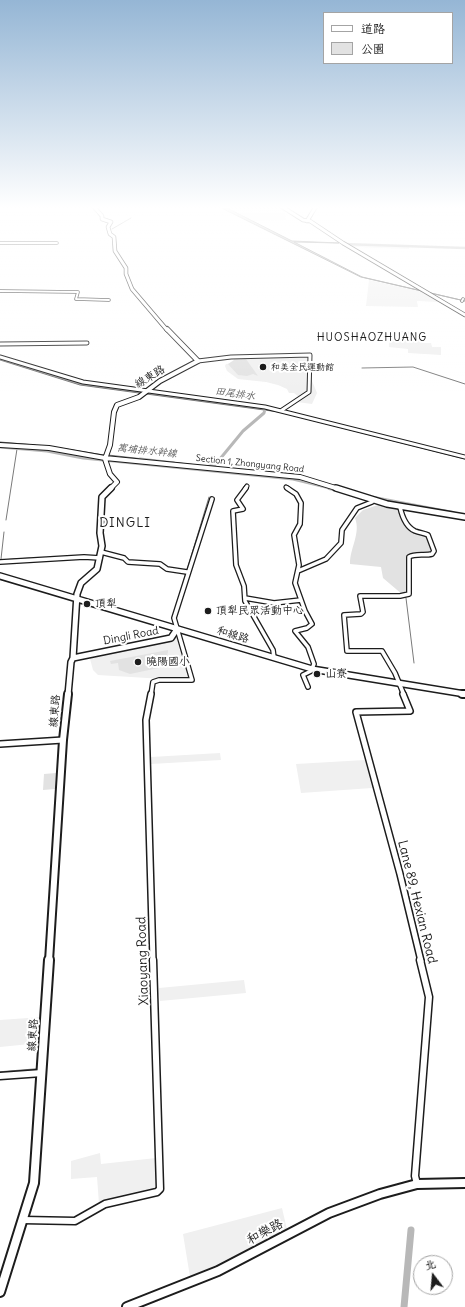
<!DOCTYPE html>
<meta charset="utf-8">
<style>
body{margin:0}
#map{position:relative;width:465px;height:1307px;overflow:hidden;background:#fff;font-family:Delius,"LXGW WenKai TC",sans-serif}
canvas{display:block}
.legend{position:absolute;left:323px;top:12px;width:130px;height:52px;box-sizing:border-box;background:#fff;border:1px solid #a4a4a4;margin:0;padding:5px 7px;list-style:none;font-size:12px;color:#1c1c1c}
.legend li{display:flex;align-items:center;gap:8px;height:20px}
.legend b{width:20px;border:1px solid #a4a4a4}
.north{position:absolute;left:413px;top:1255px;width:40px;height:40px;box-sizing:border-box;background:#fff;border:1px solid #a4a4a4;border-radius:50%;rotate:344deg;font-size:11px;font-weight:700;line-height:16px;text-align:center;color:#1c1c1c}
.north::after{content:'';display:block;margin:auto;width:14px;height:18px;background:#1c1c1c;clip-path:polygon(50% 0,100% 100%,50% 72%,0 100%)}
</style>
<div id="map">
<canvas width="465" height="1307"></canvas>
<ul class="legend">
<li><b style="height:5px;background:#fff"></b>道路</li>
<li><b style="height:11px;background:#e2e2e2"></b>公園</li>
</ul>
<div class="north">北</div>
</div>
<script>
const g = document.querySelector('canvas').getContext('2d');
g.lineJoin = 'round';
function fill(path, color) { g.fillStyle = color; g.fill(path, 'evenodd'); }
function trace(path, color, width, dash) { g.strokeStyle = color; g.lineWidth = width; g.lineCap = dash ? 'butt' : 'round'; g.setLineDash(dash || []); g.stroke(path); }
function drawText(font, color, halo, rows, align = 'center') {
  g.font = font + ' Delius,"LXGW WenKai TC",sans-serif'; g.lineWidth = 4; g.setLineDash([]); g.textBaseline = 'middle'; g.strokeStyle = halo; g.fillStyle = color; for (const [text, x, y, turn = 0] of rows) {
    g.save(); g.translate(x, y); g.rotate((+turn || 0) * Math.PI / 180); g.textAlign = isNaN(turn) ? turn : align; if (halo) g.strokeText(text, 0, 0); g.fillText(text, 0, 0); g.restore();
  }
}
fill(new Path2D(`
 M228,208H282L285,210L286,220L254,221Z
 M349,244L409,246V249L354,247Z
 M369,280L423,292L438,302L417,301L418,307L366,306Z
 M389,331H404L424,334L423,343H431L432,347H441V355L408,353V349L389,347Z
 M308,356V371L317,393L312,404L297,402L299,397L294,393H289L287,389L278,385L266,382L238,379L227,371L225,366L226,364L234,363V358Z
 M177,636L190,678L180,680L98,675L93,670L89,655Z
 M220,753L221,760L151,764V757Z
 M365,760L372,788L301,793L296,764Z
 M244,980L246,993L160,1001L159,988Z
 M42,1017L40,1043L0,1047V1020Z
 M100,1153L101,1164L156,1158L157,1192L99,1204L97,1177L71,1179V1161Z
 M282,1208L288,1234L191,1283L183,1234Z`), '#f0f0f0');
fill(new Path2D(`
 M246,359L258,376L253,374L247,376L238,375L228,364L234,360Z
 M378,505L397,507C404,526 407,528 426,535L432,550L430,554L415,553L408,555L407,593L403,595L383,578L381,567L350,564C350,547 361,534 355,518L363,510Z
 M168,650V653L167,654L171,659L170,663H172L173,665L130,674L119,670L118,663L111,664L110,661Z
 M56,773L55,789L43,790L44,774Z`), '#e2e2e2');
const water = new Path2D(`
 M222,208H227L292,241L339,243L294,242L362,277L465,301L361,277Z
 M0,357L83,382L271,409L465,457V459L279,412L80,385L0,360Z`);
fill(water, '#b8b8b8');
trace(water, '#7a7a7a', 1);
trace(new Path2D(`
 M112,229L131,218
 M362,368L413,367L465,384
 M0,442L35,445
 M60,448L104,455
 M108,455L206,466
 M6,520L17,449
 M1,559L4,532
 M0,560L30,558
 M187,570L209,497
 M406,598L414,663
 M173,616L186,573`), '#7a7a7a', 1);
trace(new Path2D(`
 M0,1072L37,1069`), '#7a7a7a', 1.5);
trace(new Path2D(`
 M343,244L465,248`), '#b8b8b8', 2.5);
trace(new Path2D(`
 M0,447L47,451L83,458L293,479L334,489
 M140,459L174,463
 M205,467L215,465L243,431L264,413L265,409`), '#b8b8b8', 3);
trace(new Path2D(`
 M329,488L334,489
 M374,498L453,513`), '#b8b8b8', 4);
trace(new Path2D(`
 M404,1307L411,1230`), '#b8b8b8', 7);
const streetFar4 = new Path2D(`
 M0,243H57
 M0,291L78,292L76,299L109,300
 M462,301L463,299`);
const streetFar3 = new Path2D(`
 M0,344L87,343
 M0,357L83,382L265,407L465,457
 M198,361L231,357L310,355L309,392L282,410
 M286,487L289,489
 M245,489L247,486`);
const streetFar2 = new Path2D(`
 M246,488L237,500L243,509L233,511L236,565L244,586L245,601L273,650L274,658
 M287,488L296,494L301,503L300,524L294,535L299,565L295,583L305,611L312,624L307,628L295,631L308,647L314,664L311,671L303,675L308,687
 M400,507C402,516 406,527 415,531C420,533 424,533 428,535L434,551L432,554C425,556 415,553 409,557V594L400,596H360L363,612L361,614L344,615L347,651H382L395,673L404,695
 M101,552L124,558L128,562L160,564L167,569L187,572
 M0,562L84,557L100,558
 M298,571L326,559L341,543L342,530L357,508L372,502
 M245,598L274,603L301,600
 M151,695L153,682L159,680H192L174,618L212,499`);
const streetFar1 = new Path2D(`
 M151,694L146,720L153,961
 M403,694L410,711L356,712L400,874L421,961
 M0,744L63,740`);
const street = new Path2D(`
 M0,1076L42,1073
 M417,1184L415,1176L429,997L420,960
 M23,1220L75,1221L105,1204L157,1192L160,1189L153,960`);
const secondaryFar4 = new Path2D(`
 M95,208L102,216V219L111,222L108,227L110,234L114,237L115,251L126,268V274L132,289L167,330
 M284,208L303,220L310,221L343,243L465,315
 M307,221L315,208`);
const secondaryFar3 = new Path2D(`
 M0,445L49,448L105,458L300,477L339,489
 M110,489L117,482L110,474L105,459L110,445L114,412L117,405L139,397L160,381L198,361L167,329`);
const secondaryFar2 = new Path2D(`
 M336,488L387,504L465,517
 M0,576L312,669L465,694
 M73,658L171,638L177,629
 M68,695L71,662L73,658L77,594L81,583L97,569L102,546L100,533L102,497L111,488`);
const secondaryFar1 = new Path2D(`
 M462,694H465
 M49,961L63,740L68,694`);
const secondary = new Path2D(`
 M0,1292L34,1183L49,960
 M127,1307L218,1271L329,1213L380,1194L417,1184L465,1183`);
trace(streetFar4, '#1c1c1c', 3.5);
trace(streetFar3, '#1c1c1c', 5);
trace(streetFar2, '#1c1c1c', 6);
trace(streetFar1, '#1c1c1c', 8);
trace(street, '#1c1c1c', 9);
trace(secondaryFar4, '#1c1c1c', 4.5);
trace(secondaryFar3, '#1c1c1c', 6);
trace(secondaryFar2, '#1c1c1c', 8);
trace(secondaryFar1, '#1c1c1c', 10);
trace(secondary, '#1c1c1c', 12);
trace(streetFar4, '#fff', 2);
trace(streetFar3, '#fff', 3);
trace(streetFar2, '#fff', 3.5);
trace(streetFar1, '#fff', 5);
trace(street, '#fff', 6);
trace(secondaryFar4, '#fff', 3);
trace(secondaryFar3, '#fff', 4);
trace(secondaryFar2, '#fff', 5);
trace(secondaryFar1, '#fff', 6);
trace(secondary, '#fff', 8);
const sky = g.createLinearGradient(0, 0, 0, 391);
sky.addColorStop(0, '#95b6d5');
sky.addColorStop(0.53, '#fff');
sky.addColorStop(1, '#ffffff00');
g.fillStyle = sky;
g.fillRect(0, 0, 465, 391);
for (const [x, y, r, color] of [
 [263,367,4,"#1c1c1c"],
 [87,604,4,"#1c1c1c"],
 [208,611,4,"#1c1c1c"],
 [138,662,4,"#1c1c1c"],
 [317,674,4,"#1c1c1c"]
]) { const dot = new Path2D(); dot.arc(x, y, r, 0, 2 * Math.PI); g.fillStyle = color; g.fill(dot); trace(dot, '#fff', 1.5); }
drawText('9px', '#1c1c1c', '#fff', [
 ["和美全民運動館",271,367]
], 'left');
drawText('9px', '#1c1c1c', '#fff', [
 ["Section 1, Zhongyang Road",250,464,6]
]);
drawText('italic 10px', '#5a5a5a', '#fff', [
 ["田尾排水",235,394,8],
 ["寓埔排水幹線",147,451,6]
]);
g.letterSpacing = '1px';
drawText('11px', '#1c1c1c', '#fff', [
 ["HUOSHAOZHUANG",372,338]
]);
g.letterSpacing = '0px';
drawText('11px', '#1c1c1c', '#fff', [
 ["線東路",150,377,-31],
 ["和線路",233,635,17],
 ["Dingli Road",131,636,-11],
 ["線東路",55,711,-85],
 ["線東路",33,1035,-86]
]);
drawText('11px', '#1c1c1c', '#fff', [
 ["頂犁",95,604],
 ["頂犁民眾活動中心",216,611],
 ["曉陽國小",146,662],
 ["山寮",325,674]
], 'left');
g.letterSpacing = '1px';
drawText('13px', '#1c1c1c', '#fff', [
 ["DINGLI",125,523]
]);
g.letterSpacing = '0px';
drawText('13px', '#1c1c1c', '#fff', [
 ["Lane 89, Hexian Road",417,902,76],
 ["Xiaoyang Road",143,961,-92],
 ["和樂路",265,1232,-28]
]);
</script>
